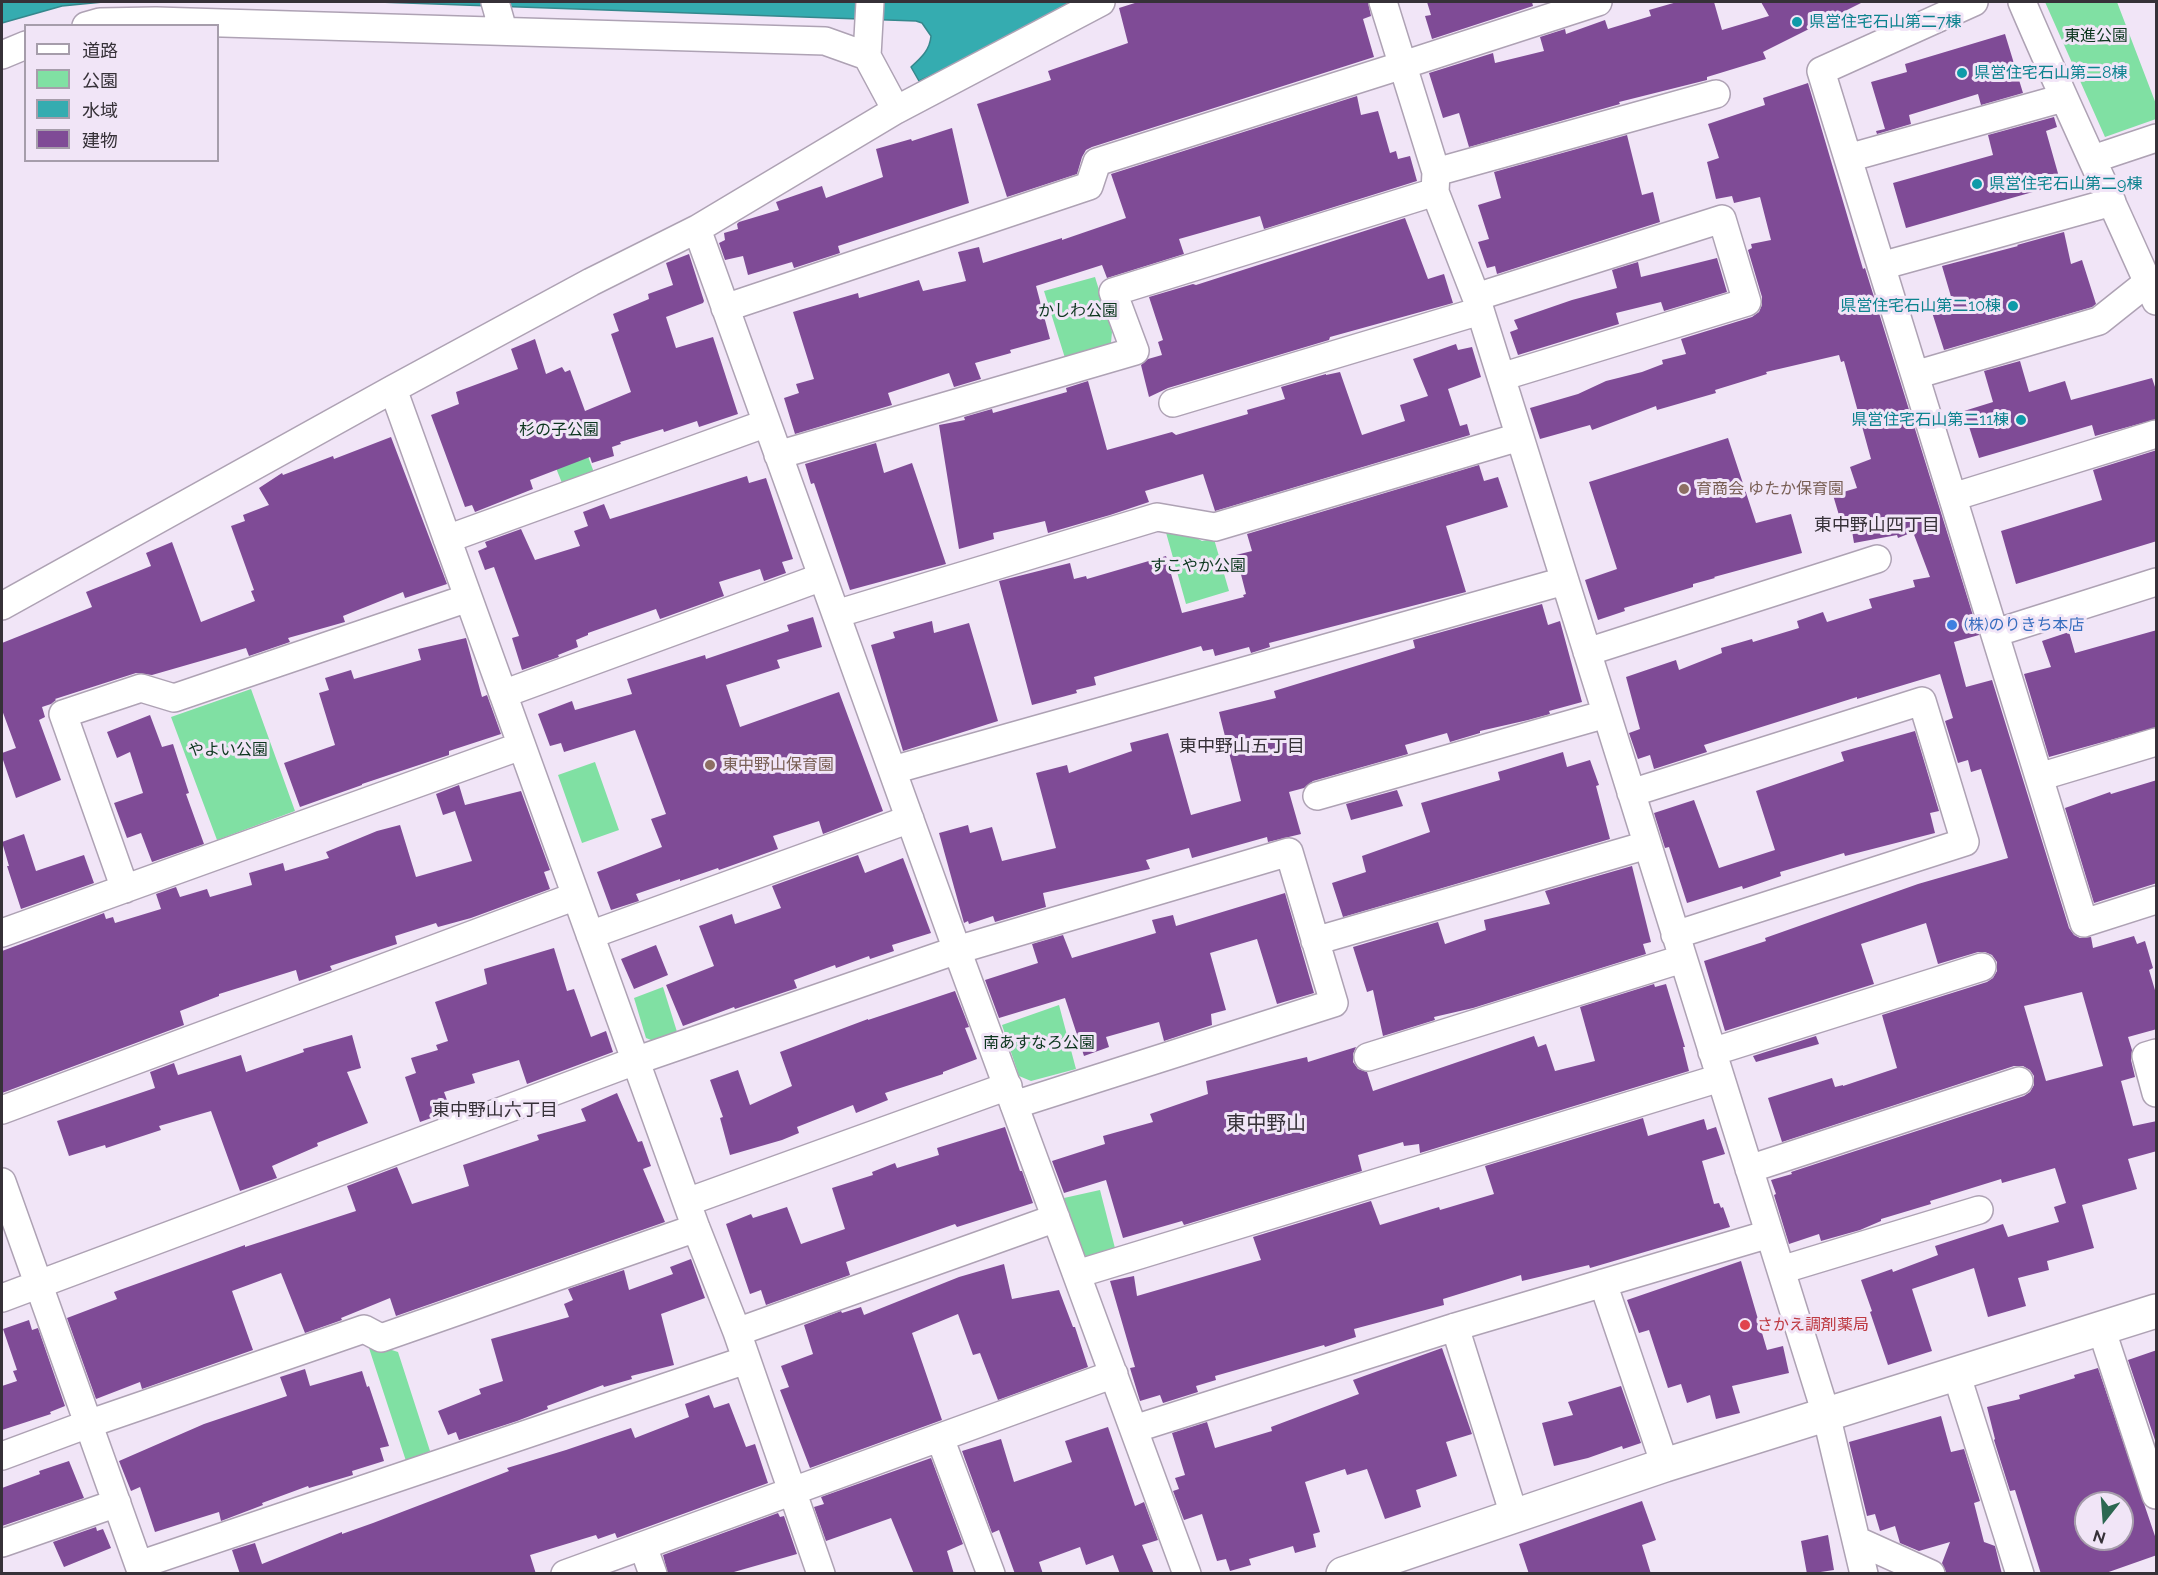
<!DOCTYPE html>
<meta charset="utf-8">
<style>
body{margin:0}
#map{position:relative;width:2158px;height:1575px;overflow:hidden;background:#f1e5f7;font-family:Raleway,"Noto Sans JP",sans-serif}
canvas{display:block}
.frame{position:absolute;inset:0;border:3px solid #363138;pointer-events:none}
.legend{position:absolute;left:24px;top:24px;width:195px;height:138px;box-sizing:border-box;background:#f1e5f7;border:2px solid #a69dab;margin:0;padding:8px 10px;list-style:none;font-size:18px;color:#363138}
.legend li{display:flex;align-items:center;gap:12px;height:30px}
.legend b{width:30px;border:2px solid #a69dab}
.north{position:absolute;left:2074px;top:1491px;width:60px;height:60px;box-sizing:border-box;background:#f1e5f7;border:2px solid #a69dab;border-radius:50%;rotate:197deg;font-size:16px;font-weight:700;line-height:24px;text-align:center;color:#363138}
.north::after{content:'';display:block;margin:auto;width:21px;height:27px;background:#2c6751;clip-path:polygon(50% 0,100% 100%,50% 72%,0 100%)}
</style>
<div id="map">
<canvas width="2158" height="1575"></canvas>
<div class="frame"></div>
<ul class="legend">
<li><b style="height:8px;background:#fff"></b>道路</li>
<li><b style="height:16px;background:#80e0a3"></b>公園</li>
<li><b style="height:16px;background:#35acb0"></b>水域</li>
<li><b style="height:16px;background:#7f4b96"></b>建物</li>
</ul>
<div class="north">N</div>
</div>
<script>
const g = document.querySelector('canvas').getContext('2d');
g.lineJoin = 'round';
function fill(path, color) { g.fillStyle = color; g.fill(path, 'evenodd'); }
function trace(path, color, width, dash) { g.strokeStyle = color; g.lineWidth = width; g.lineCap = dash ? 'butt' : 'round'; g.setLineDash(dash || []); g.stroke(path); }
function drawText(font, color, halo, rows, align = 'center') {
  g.font = font + ' Raleway,"Noto Sans JP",sans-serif'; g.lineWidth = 6; g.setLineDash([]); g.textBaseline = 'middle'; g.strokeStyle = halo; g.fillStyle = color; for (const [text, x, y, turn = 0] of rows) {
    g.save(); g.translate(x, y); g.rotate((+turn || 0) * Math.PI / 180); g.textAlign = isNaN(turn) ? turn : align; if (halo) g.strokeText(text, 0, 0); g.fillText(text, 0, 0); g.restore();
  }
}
fill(new Path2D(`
 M2045,2H2117L2156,104V119L2105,137Z
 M1095,277L1112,332L1111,343L1065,358L1044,291Z
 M569,405L596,478L564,488L536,418Z
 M1177,527L1202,541L1214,539L1229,591L1186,604L1165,529Z
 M251,689L295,811L217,840L171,717Z
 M595,762L619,830L582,843L558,775Z
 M663,987L678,1035L656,1042L646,1038L634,998Z
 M1059,1005L1076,1069L1031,1081L1019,1076L1002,1025Z
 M1100,1190L1116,1252L1093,1259L1084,1255L1064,1198Z
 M367,1342L398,1352L430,1451L406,1461Z`), '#80e0a3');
const water = new Path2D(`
 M2,2H103L62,6L2,23Z
 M378,2H1072L965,60L919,81L911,67C921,58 930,50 931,36L922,23L916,21Z`);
fill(water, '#35acb0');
trace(water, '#35878c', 1.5);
fill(new Path2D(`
 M1138,2H1368L1371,16L1363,19L1374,57L1092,147L1086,150L1082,157L1077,174L1007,197L977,104L1051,80L1048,71L1128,43L1119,8Z
 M1427,2H1532L1533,6L1432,39L1425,16L1431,15Z
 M1677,2H1714L1722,30L1769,16L1761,2H1863L1763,52L1766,59L1707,77V80L1619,102L1620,104L1469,147L1459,113L1443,118L1429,73L1493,53L1495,63L1544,51L1540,37L1565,29L1566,34L1605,20L1608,29L1651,16L1649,10Z
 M2005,34L2023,93L1981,105L1978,94L1909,115L1911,124L1877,134L1876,131L1885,129L1871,82L1907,72L1905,64Z
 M1808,83L1863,269L1865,268L1979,635L1954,642L1966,687L1992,680L2069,928L2074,935L2080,938L2091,937L2093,948L2134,936L2137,944L2145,941L2153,968L2149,970L2157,997V1029L2128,1037L2132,1050L2131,1060L2135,1077L2121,1081L2133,1126L2157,1121V1151L2128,1159L2137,1189L2082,1205L2094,1248L2047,1261L2049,1270L2018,1278L2026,1306L1988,1317L1974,1268L1912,1289L1932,1351L1888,1365L1870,1312L1872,1311L1861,1280L1892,1269L1893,1272L1938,1255L1935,1246L2003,1224L2008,1237L2059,1222L2054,1207L2066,1203L2055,1168L2002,1183L2001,1179L1930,1201L1931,1204L1881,1219V1221L1860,1230L1821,1241L1819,1234L1789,1244L1774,1195L1776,1194L1771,1180L1792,1174L1791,1172L2024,1096L2030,1092L2034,1085V1076L2030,1070L2023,1066H2014L1782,1142L1768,1098L1832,1078L1835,1087L1843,1085V1086L1897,1068L1882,1015L1987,982L1993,978L1997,971V962L1992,955L1985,952H1978L1938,964L1926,923L1861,944L1874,984L1725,1031L1704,961L1766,941L1765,938L1918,884L2008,858L1981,769L1971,772L1968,760L1958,763L1945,721L1953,718L1940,674L1857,699V697L1704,745L1707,752L1654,769L1650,755L1638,759L1629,733L1640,729L1626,677L1676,660L1679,670L1722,653L1721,648L1752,639L1753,642L1799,628L1797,621L1823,612L1827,622L1872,608L1869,599L1915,587L1913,580L1930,577L1913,532L1898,538L1897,535L1854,543L1850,519L1841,522L1833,495L1857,488L1850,467L1871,459L1844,361L1841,362L1839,355L1766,372L1767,374L1715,390L1716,393L1657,410L1656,406L1592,430L1590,425L1540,439L1530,408L1578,394L1606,381L1642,372L1663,364L1662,360L1686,354L1681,339L1752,317L1759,312L1762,305V297L1748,250L1752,248L1751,244L1771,240L1760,197L1734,203L1732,196L1716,199L1707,162L1719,158L1708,124L1765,105L1763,98ZM2082,992L2103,1066L2046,1081L2024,1006Z
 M1357,96L1361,115L1378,111L1390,153L1396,151L1398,159L1410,156L1417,181L1264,229L1260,216L1179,239L1184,254L1107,278L1102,265L1036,286L1050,339L1010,350L1011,353L975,363L981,379L954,387L949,373L888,393L892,405L795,434L784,398L799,393L796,384L814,379L793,312L858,293L859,298L919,280L923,291L966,281L958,252L979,247L983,263L1062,238V240L1126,218L1111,174Z
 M2054,117L2057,127L2046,131L2061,184L1906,228L1893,183L1993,155L1988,135Z
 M952,128L969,203L838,246L840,253L794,268L792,262L748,275L743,256L725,260L719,243L725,240L724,233L738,229L737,224L739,222L779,210L776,202L822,186L826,198L883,177L876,149L911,139L912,141Z
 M1627,135L1642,195L1653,192L1660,222L1497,274L1495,266L1487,268L1478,242L1489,239L1478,205L1501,198L1494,172Z
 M1405,218L1428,279L1444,274L1453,303L1330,337L1329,340L1168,388L1149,397L1141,365L1148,359L1162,355L1158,342L1163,340L1149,297L1193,284L1196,285Z
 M2064,232L2071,264L2082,260L2096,304L2092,307L1944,350L1930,306L1952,300L1942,266L2018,246L2017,245Z
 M689,254L704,301L703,303L666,317L676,348L713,337L738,414L699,427L697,421L664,432L663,429L620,442L621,444L612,447L614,456L592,463L590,457L530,480L533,489L475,512L472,505L465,507L431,415L459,404L456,392L518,369L511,349L535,339L546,374L562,367L565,372L570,370L585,411L631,392L611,334L619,331L613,314L649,299L648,294L673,285L666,263Z
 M1717,258L1727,292L1664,311L1661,302L1616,313L1619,324L1518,355L1510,332L1518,329L1514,320L1572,300L1617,288L1612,270L1638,262L1641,277Z
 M1456,344L1458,350L1472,347L1481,377L1448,389L1460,426L1467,424L1470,435L1215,511L1203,474L1145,491L1149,502L1110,515L1048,533L1045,521L993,533L994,539L959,549L939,425L965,420L964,417L992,409L993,413L1067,392L1066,388L1088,381L1107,450L1172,432L1176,435L1248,414L1247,410L1285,399L1281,387L1326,374V375L1340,372L1362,435L1405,421L1400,405L1428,396L1413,359Z
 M2020,361L2029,392L2065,381L2071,400L2152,378L2157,393V419L2095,436L2092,425L1979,458L1964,411L1993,402L1984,371Z
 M391,437L447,584L405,598L403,592L343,616L345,622L288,638L290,642L249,656L246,648L152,675L136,673L55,699L56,700L51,704L42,707L45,717L39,720L61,780L16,798L2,757V753L16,748L2,710V643L92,607L86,592L151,566L146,553L172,542L201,622L255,601L251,591L254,590L231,526L245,521L243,515L269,505L259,488L282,473L283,475L333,456L334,459Z
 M1728,438L1756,523L1791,514L1802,553L1714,577L1715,578L1693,584V587L1624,608L1625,611L1598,620L1585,580L1617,569L1589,482Z
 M876,443L884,473L912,463L946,564L850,590L814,483L811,484L805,464Z
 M2157,450V541L2016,584L2001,531L2102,500L2093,470Z
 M1479,465L1484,481L1498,477L1508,507L1446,526L1466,592L1269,643L1270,647L1251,653L1249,647L1215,656L1213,649L1203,651L1201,646L1094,677L1096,685L1076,690L1077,693L1032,705L999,581L1070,563L1074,579L1086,576L1087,579L1166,556L1182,613L1244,597L1243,595L1246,594L1236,555L1252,551L1247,534Z
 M747,476L749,483L766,478L793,559L782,562L786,573L764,581L760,569L719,582L724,596L660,619L656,609L588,633V635L576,640L578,647L558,655L559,657L522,670L512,638L519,636L494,567L485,570L478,551L487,547L485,542L521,529L535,560L580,546L574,531L588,526L583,512L604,504L610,519Z
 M1542,604L1548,625L1560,621L1582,702L1549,711L1550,714L1528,720L1480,731V733L1450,742L1447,733L1405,745L1408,754L1313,781L1304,788L1289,792L1301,834L1268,842L1267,837L1192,858L1189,848L1146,860L1150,869L1043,893L1046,907L995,922L993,916L969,924L968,921L964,923L939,833L968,825L970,833L992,827L1002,861L1056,848L1036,773L1067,765L1069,773L1132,751L1130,743L1168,733L1191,815L1241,801L1219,712L1276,698L1274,691L1415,648L1413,640Z
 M813,617L822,647L777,660L780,668L726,685L740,727L839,692L883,811L823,834L819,821L773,836L778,849L719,870L718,868L680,881V879L636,894L639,901L611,910L597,872L662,847L651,819L666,814L635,730L564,752L561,743L550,746L538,714L572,701L575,710L632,694L627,679L705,655L706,659L789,631L787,625Z
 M932,621L934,633L969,623L998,721L903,751L871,645L895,638L893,632Z
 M2157,630V727L2049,757L2024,674L2051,667L2042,641L2069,632L2075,653Z
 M466,638L482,697L487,695L501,734L449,751V755L362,784V785L300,807L284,763L335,745L319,693L329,690L325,678L351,670L354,679L421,660L418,649Z
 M150,715L162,747L173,744L189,793L186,794L204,844L152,862L141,833L127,838L114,803L143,793L130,752L117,758L107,732Z
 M1915,731L1939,811L1930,813L1935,833L1845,856L1844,853L1780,872L1781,876L1743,889L1742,886L1687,903L1669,847L1665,848L1654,813L1694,800L1719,868L1775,850L1756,791L1844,761L1841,752Z
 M1563,752L1567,767L1590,760L1599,785L1596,786L1610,839L1343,917L1332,883L1366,872L1362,856L1430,832L1421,803L1500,780L1498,772Z
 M2157,780V883L2094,903L2065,808L2110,792L2111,794Z
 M459,785L465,805L521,791L550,870L544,872L550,889L471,918L438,927L436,923L395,936L397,944L330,966L332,970L299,981L296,970L219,994V996L180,1011L184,1025L2,1093V951L104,913L106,919L113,917L115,923L161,909L156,894L176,887L180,897L207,889L210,897L252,885L249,873L283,863L285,871L329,858L326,852L377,831L400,825L416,877L472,861L455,811L443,815L436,794Z
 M1397,790L1403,806L1351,820L1346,804Z
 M24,834L36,871L84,855L94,883L21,909L7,866H9L2,842Z
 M858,855L865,873L903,858L931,933L892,945L894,951L870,959L869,956L836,968L835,965L794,980L797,988L735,1009L734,1007L683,1026L666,985L714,966L699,926L732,914L735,924L781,908L772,886Z
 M1632,866L1651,942L1643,944L1646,954L1473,1008L1434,1017L1435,1020L1383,1036L1373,990L1367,992L1353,947L1438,922L1445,944L1486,930L1484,920L1550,904L1545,891Z
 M1285,893L1314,993L1277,1004L1257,939L1210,953L1226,1010L1211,1014L1212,1025L1164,1041L1159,1022L1106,1037L1109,1047L1084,1056L1065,998L999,1018L985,980L1038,963L1032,944L1063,935L1072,958L1156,933L1152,920L1173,915L1176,926Z
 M656,945L668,975L634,989L621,959Z
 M554,948L567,991L574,989L591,1037L606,1031L613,1052L527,1084L519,1060L472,1074L475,1083L444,1092L451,1111L420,1122L405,1077L416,1073L411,1058L438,1050L436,1045L448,1041L435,1002L487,984L484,969Z
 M1654,984L1655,987L1666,984L1685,1047H1683L1689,1071L1420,1153L1419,1144L1404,1146L1403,1142L1358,1155L1362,1171L1184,1225L1182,1221L1123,1238L1106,1180L1064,1193L1052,1161L1105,1144L1103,1136L1153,1122L1150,1114L1208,1094L1206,1081L1307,1057L1308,1062L1356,1047L1353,1054V1062L1358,1069L1367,1072L1373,1091L1534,1036L1538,1047L1546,1044L1555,1071L1595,1061L1580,1007Z
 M955,991L969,1027L965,1028L977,1059L943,1072V1074L885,1093L888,1100L856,1113L853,1105L797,1127L799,1133L782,1140L730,1155L720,1118L723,1117L710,1080L738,1070L750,1105L792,1086L780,1052L868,1019V1020Z
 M352,1035L361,1068L347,1072L368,1123L317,1143L318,1146L272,1166L277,1178L240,1191L211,1111L159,1126L161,1130L106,1148L105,1145L69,1156L57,1121L155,1088L150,1072L174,1063L178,1075L241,1055L246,1072L304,1052L303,1049Z
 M1816,1036L1819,1044L1756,1062L1753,1056Z
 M617,1093L638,1142L642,1141L651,1166L643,1169L665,1222L396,1316L390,1298L341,1318L342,1320L305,1333L281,1273L232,1291L253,1350L142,1389L140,1382L96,1399L67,1318L117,1299L114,1292L245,1245V1247L356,1211L347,1186L397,1167L412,1204L469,1186L463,1165L539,1140L537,1135L586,1121L581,1109Z
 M1643,1118L1648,1136L1704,1119L1707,1130L1716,1127L1725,1154L1702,1161L1714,1204L1719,1203L1721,1208L1723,1207L1730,1227L1590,1268L1589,1265L1522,1281L1521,1275L1443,1299L1444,1305L1354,1329L1356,1337L1325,1347L1324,1345L1215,1376L1216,1380L1196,1386L1198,1392L1163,1403L1160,1395L1140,1401L1130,1368L1135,1367L1110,1281L1134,1276L1137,1296L1261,1260L1253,1237L1371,1201L1380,1225L1439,1207L1440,1210L1494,1194L1485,1166Z
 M1005,1127L1020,1171H1022L1033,1203L957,1227L955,1224L846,1262L850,1275L766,1305L761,1290L750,1294L726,1224L751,1214L753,1218L787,1207L801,1244L845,1229L832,1188L873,1175L872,1172L895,1163L897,1168L939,1155L937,1148Z
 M691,1259L705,1298L661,1314L674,1365L631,1376L632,1379L604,1387L603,1385L547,1406L548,1409L517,1421L459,1440L456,1432L448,1435L438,1411L481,1394L479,1389L503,1381L491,1339L569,1317L564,1304L573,1300L568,1289L624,1270L629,1290L673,1274L670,1267Z
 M1741,1261L1767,1350L1783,1346L1789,1373L1732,1386L1740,1413L1716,1419L1710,1395L1687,1403L1681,1384L1668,1388L1649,1330L1639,1333L1627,1300Z
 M1004,1264L1012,1299L1059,1290L1073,1327H1075L1088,1367L998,1400L980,1353L973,1355L958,1314L912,1333L942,1420L810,1468L780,1390L789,1387L781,1366L813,1354L804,1325L841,1311L842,1313L861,1307L864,1315L959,1277Z
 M29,1320L32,1330L38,1328L65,1406L50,1412L51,1414L2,1430V1386L17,1381L13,1371L17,1370L3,1329Z
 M1442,1348L1472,1434L1446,1442L1457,1476L1416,1490L1421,1507L1385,1519L1367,1469L1347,1475L1345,1469L1305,1482L1320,1532L1313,1534L1316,1547L1295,1553L1293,1546L1249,1559L1251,1565L1230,1571L1226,1559L1217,1561L1202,1514L1184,1520L1173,1491L1179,1489L1175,1478L1185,1475L1172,1433L1207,1422L1215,1448L1272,1431L1271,1427L1359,1394L1353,1380Z
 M2157,1350V1446L2128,1360Z
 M2098,1368L2157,1542V1555L2103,1574H2041L2015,1490L2010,1491L1994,1440L1995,1439L1987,1407L2020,1399L2019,1395L2075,1378L2074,1375ZM2086,1503H2122V1539H2086Z
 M305,1369L310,1386L362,1371L367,1387L369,1386L389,1446L380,1448L384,1461L352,1471L353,1475L309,1488L308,1486L262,1503L263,1505L221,1521L219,1512L155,1532L140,1487L131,1491L119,1461L204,1424L287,1396L280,1377Z
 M1621,1386L1641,1443L1623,1449L1622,1446L1588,1458L1554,1466L1542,1423L1573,1415L1568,1402Z
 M709,1395L714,1408L729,1403L746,1447L755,1444L768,1483L617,1538L615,1533L598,1539L596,1535L530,1555L536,1574H240L232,1550L255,1543L262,1564L342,1532V1534L373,1523L509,1471L507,1468L566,1450L631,1428L635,1438L689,1417L685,1404Z
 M1941,1416L1951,1452L1964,1449L1980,1501L1974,1503L1984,1542L1995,1546L2002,1574H1951L1946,1572L1942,1563L1950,1542L1919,1551L1900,1543L1895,1526L1880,1531L1875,1514L1867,1516L1849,1442Z
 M1108,1427L1135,1506L1144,1502L1158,1540L1142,1545L1154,1574H1120L1113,1555L1086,1565L1080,1547L1039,1562L1043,1574H1015L999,1530L992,1533L962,1451L1001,1439L1014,1482L1072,1462L1065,1441Z
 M931,1458L963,1544L947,1551L954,1574H914L891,1518L826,1541L814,1507L824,1504L821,1497Z
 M69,1461L84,1498L2,1526V1488L40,1474L39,1471Z
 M1642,1501L1656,1540L1642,1545L1651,1574H1529L1519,1544Z
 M778,1513L780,1517L784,1516L797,1554L727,1574H668L663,1555Z
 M96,1527L97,1531L103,1529L111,1548L64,1567L53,1542Z
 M1828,1535L1834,1570L1807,1574L1801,1541Z`), '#7f4b96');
const minor = new Path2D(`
 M495,2L503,30
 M1383,2L1436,172L1435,192L1476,297L1826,1414L1864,1574
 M1974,2L1821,71L2084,923L2156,900
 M2022,2C2065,103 2112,201 2156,301
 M86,26L100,22L156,21L825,41L867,56L896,110
 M2,55L26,45
 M867,56L870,2
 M1848,158L2063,98
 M2093,159L2156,138
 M1436,172L1716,94
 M697,229L957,950L1187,1574
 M1881,266L2112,202
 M1476,297L1722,219L1747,302L1501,377
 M725,308L1089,186L1097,162L1403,65L1598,2
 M1915,375L2099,321L2148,282
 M393,389L696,1228L737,1332L821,1574
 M1173,403L1480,311
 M778,455L1135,351L1113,292L1435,192
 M1953,497L2156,434
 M447,539L767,423
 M2,606L393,389L591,282L697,229L896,110L1101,2
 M836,614L1157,517L1215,527L1519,437
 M1995,633L2156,582
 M1587,652L1877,559
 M503,694L822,577
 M893,770L1564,581
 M2039,777L2156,742
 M1631,793L1922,701L1965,842L1675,935
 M1317,796L1606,714
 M125,889L63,714L141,688L174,698L468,598
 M2,933L521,746
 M590,935L910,819
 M1315,941L1647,845
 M1712,1052L1982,967
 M2156,1053L2146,1056L2156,1093
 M1368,1057L1682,959
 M2,1110L576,896
 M1749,1169L2019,1081
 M2,1182L142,1574
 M687,1202L1008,1086
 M1781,1270L1979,1210
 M1077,1274L1720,1078
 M1603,1283L1665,1465
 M2,1298L635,1061L957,950L1289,852L1334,1003L1014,1105
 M1455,1327L1514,1515
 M2101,1328L2156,1495
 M737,1332L1056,1218
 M1956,1373L2020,1574
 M1134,1429L1455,1327L1769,1234
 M940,1438L991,1574
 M2,1456L88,1424L364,1329L381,1338L696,1228
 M1858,1541L1931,1574
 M2,1543L117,1503
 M643,1546L653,1574
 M139,1565L746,1360
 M565,1574L1114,1374`);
const tertiary = new Path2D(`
 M1343,1574L1665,1465L2156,1311`);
trace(minor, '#aea2b4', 30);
trace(tertiary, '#aea2b4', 36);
trace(minor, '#fff', 27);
trace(tertiary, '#fff', 33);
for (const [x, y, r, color] of [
 [1797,22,6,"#0f9aa8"],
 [1962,73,6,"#0f9aa8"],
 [1977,184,6,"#0f9aa8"],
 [2013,306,6,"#0f9aa8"],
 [2021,420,6,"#0f9aa8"],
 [1684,489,6,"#8d6e63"],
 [1952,625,6,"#3f7fe0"],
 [710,765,6,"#8d6e63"],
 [1745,1325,6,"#e0444e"]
]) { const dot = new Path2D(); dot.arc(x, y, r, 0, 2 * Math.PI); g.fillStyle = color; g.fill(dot); trace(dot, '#f1e5f7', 2); }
drawText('16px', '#0d838f', '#f1e5f7', [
 ["県営住宅石山第二7棟",1809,22],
 ["県営住宅石山第二8棟",1974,73],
 ["県営住宅石山第二9棟",1989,184],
 ["県営住宅石山第二10棟",2001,306,"right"],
 ["県営住宅石山第二11棟",2009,420,"right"]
], 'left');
drawText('16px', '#0d371f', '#f1e5f7', [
 ["東進公園",2096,36],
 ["かしわ公園",1078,311],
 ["杉の子公園",559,430],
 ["すこやか公園",1198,566],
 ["やよい公園",228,750],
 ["南あすなろ公園",1039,1043]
]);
drawText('16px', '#785e54', '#f1e5f7', [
 ["育商会 ゆたか保育園",1696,489],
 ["東中野山保育園",722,765]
], 'left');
drawText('16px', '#366cbe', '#f1e5f7', [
 ["(株)のりきち本店",1964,625]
], 'left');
drawText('16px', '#be3a42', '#f1e5f7', [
 ["さかえ調剤薬局",1757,1325]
], 'left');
drawText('18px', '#363138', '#f1e5f7', [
 ["東中野山四丁目",1877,526],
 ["東中野山五丁目",1242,747],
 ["東中野山六丁目",495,1111]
]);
drawText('20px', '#363138', '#f1e5f7', [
 ["東中野山",1266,1124]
]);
</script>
